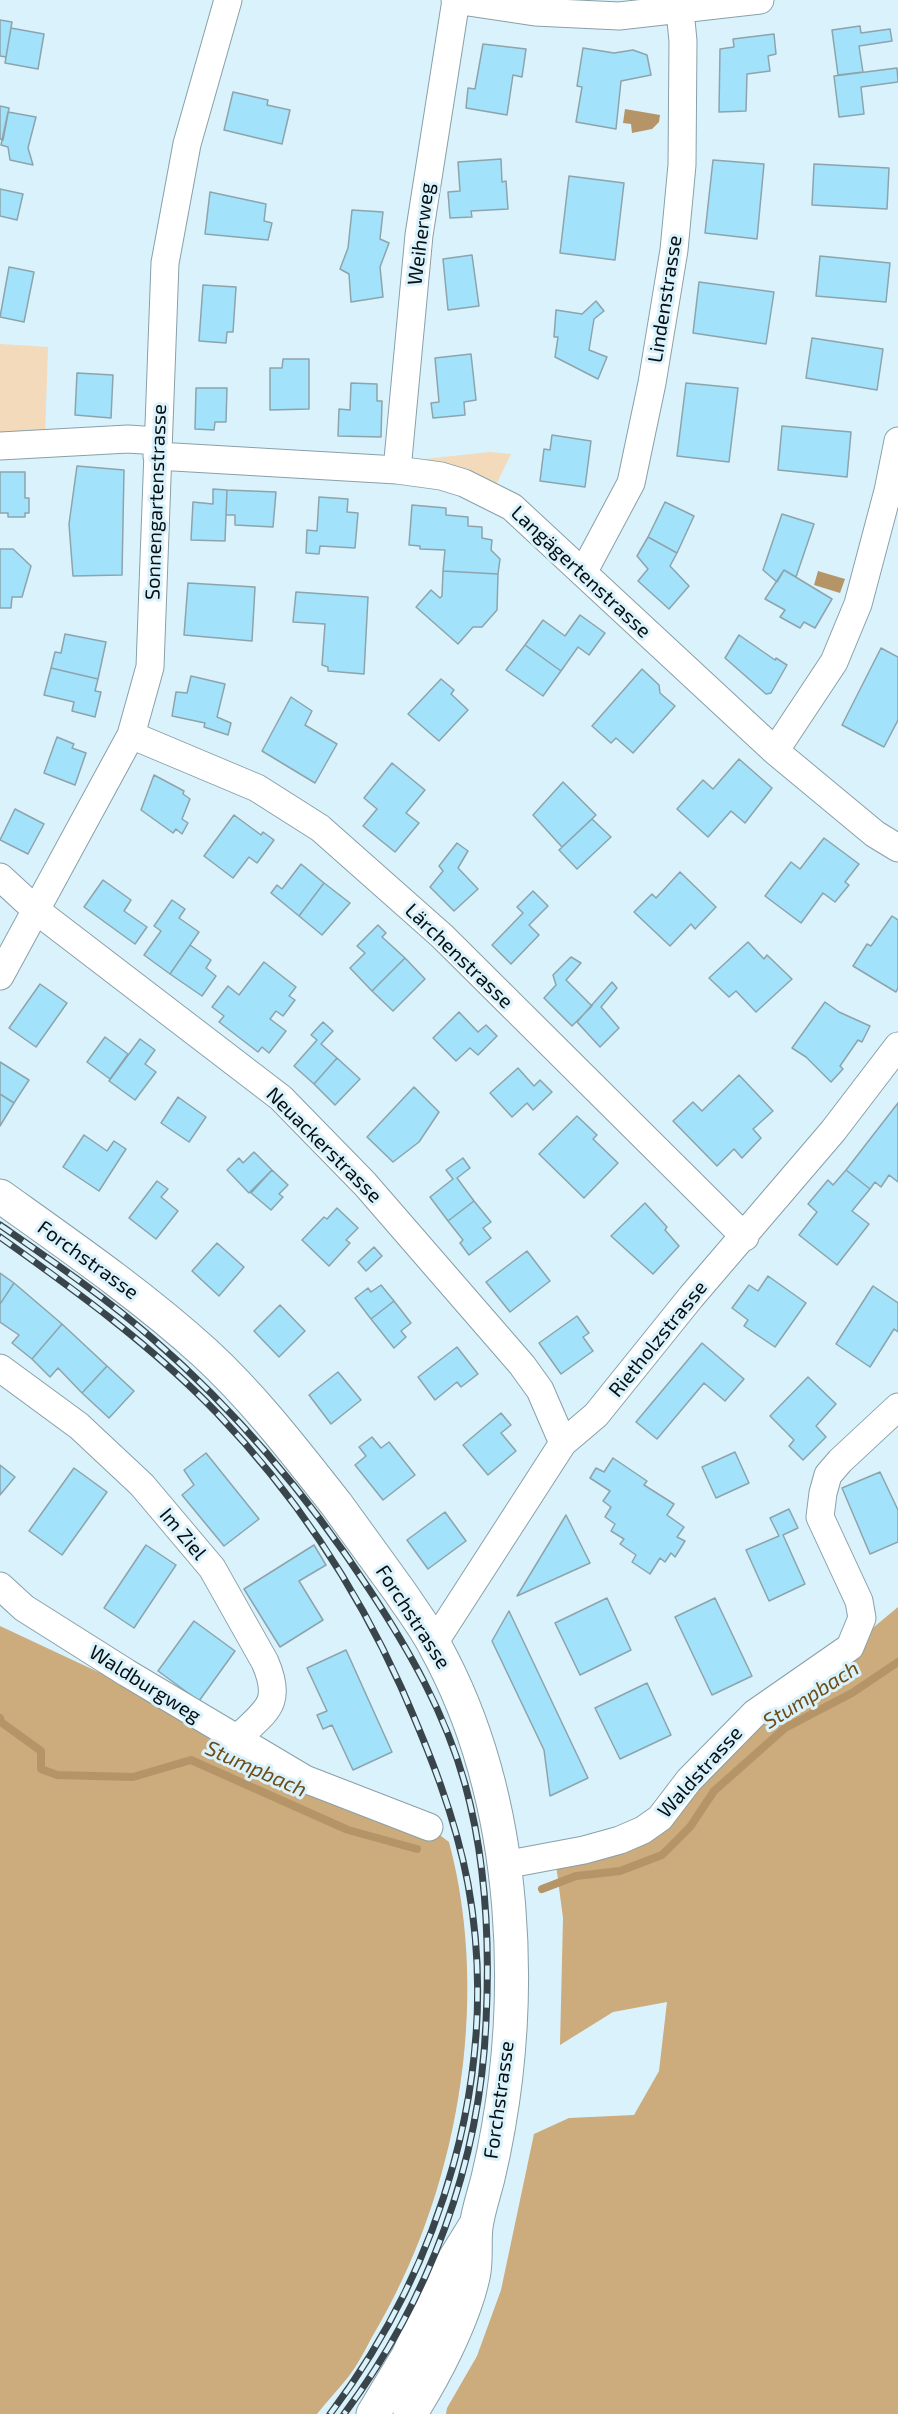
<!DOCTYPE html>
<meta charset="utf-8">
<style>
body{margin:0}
canvas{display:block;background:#d9f2fb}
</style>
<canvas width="898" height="2414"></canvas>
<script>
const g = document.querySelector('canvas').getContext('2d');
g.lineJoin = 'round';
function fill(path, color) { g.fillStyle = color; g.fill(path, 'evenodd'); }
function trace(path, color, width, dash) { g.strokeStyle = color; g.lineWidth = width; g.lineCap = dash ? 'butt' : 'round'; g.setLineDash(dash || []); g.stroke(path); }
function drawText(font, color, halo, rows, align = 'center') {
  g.font = font + ' "Exo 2",sans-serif'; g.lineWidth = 6; g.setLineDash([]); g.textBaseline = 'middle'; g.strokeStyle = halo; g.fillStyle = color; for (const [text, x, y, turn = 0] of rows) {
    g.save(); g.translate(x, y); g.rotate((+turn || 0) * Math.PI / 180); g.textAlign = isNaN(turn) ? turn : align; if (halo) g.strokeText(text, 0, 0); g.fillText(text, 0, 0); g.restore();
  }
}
fill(new Path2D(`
 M0,344L48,347L45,435H0Z
 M490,452L511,454L495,487L423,462L424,459Z`), '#f2dabb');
fill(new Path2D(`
 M898,1607V2414H446L447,2408L477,2356L501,2290L534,2134L569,2118L634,2115L659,2071L667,2002L613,2012L560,2045L563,1918L555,1857L674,1803L850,1647Z
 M0,1626L429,1827L449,1842C492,2003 457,2196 372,2337C365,2350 358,2364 349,2376C339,2389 327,2401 317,2414H0Z`), '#ccab7d');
fill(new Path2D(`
 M625,109L660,115L659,122L652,129L632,133L631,124L623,123Z
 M818,571L845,579L840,593L814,585Z`), '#b59568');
trace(new Path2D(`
 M0,1718L1,1722L41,1751V1769L57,1775L133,1777L191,1760L348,1830L417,1849
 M542,1889L576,1876L620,1871L662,1855L690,1827L714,1791L785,1728L852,1693L898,1662`), '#b59568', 8);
const building = new Path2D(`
 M0,20L12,22L6,57L0,56Z
 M860,26L861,33L890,29L892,41L859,46L863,72L838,75L832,30Z
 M11,28L44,34L38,69L5,63Z
 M774,34L776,54L768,56L770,71L747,74L746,111L719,112L720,49L734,47L733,39Z
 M483,44L526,49L522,77L513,75L507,115L466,108L468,88L475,89Z
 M583,48L614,53L633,50L647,55L651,75L621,81L616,129L576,122L582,87L577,86Z
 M897,68L898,82L861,87L864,114L839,117L834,76Z
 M233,92L268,100L267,105L290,110L282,144L224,130Z
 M0,106L9,108L3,140L0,139Z
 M8,112L36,117L28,148L33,165L10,160L8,147L1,145Z
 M501,159L502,182L506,181L508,209L471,211L472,217L450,218L448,192L460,191L458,162Z
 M713,160L764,164L757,239L705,233Z
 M814,164L889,168L887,209L812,205Z
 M569,176L624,183L615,260L560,253Z
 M0,189L23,194L17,220L0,216Z
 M210,192L266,204L264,221L272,223L268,240L205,234Z
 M352,210L383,212L380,239L389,243L380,267L383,297L351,302L349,274L340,269L348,248Z
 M472,255L479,306L448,310L443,259Z
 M820,256L890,263L886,302L816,296Z
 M9,267L34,272L24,322L0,317Z
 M699,282L774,292L766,344L693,333Z
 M203,285L236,287L233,332H227L226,343L199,341Z
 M596,301L604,311L594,319L589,350L607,357L598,379L555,357L558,337H554L556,310L582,314Z
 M812,338L883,349L877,390L806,378Z
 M471,354L476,400L464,402L465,415L433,418L431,403L439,402L435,358Z
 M283,359H309V409L270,410V368H282Z
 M77,373L113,375L111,418L75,415Z
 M351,383L377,384V401H382L381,437L338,436L339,409L350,410Z
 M686,383L738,388L729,462L677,456Z
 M196,388H227L226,422H215L214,430L195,429Z
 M782,426L851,432L847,477L778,470Z
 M552,435L591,441L585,487L540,481L544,449L550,450Z
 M77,466L124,470L122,575L73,576L69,524Z
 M0,472H25V498H29V513H25V517H8V513H0Z
 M213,489L227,490L225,541L191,540L193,502L213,504Z
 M227,490L276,492L273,527L235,525V515H226Z
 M319,497L348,499L347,512L358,513L355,548L320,546L319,554L306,553L307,530L317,531Z
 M665,502L694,516L677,553L648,537Z
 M412,505L446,508V515L468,517V526L482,527V538L492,540L491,550L500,559L498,574L443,571L445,550L420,549V546L409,545Z
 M782,514L814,524L796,577L784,570L777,582L763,570Z
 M648,537L677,553L670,566L689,586L669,609L638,581L648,569L637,556Z
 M0,549H13L31,566L22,597H12L11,608H0Z
 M784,570L832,599L815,628L804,622L800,628L780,617L785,610L765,599Z
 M443,571L498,574L497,610L482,627H473L458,644L416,607L431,590L440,598L442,596Z
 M188,583L255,587L252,641L184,635Z
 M296,592L368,597L364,674L328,671V667L322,665L325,624L293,622Z
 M580,615L605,633L589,655L578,647L561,671L525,645L543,620L565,636Z
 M65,634L106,642L98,679L51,668L55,652L61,653Z
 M739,635L775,660L776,658L787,665L771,693L766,694L725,658Z
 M525,645L561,671L543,696L506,670Z
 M881,648L898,657V720L884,747L842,725Z
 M51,668L98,679L95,691L101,692L95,717L72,711L74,702L44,695Z
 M642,669L659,685L660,693L675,706L633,753L616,738L611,743L592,726Z
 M191,676L225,684L217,717L231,723L228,735L204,727L205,723L172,716L176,692L187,693Z
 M441,679L454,690L451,694L468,710L439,741L408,714Z
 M291,697L312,711L305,725L337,744L315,783L262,751Z
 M57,737L74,744L72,748L86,753L75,785L44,773Z
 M739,759L772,788L745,823L731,811L708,837L677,809L703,780L713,789Z
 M392,763L425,790L406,813L419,823L395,852L363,826L377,809L364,798Z
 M154,775L184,791L183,794L190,799L182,819L188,823L182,834L176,829L173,833L141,810Z
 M563,782L596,815L562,847L533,815Z
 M15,809L44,824L28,854L0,840Z
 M234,815L261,835L263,832L274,840L257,863L249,857L233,878L204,856Z
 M592,819L611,837L577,869L559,850Z
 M824,838L859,864L845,882L849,885L835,902L823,893L801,923L765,896L791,862L800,869Z
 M457,843L468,851L458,868L478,889L454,911L430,887L443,871L439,866Z
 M301,864L324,883L299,916L271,893L277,885L282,889Z
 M680,872L716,907L695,929L691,924L670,946L634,912L652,894L656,898Z
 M103,880L131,900L124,911L147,927L135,944L84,907Z
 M324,883L350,903L322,935L299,916Z
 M533,891L548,906L529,925L539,935L511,964L492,945L523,913L517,907Z
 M172,900L185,909L179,918L199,932L170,974L144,955L161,931L154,926Z
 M892,916L898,920V988L896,992L853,966L867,944L871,946Z
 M378,925L386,933L382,937L405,958L372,991L350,968L365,953L357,946Z
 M748,942L764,959L767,955L792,979L756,1012L736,991L729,997L709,978Z
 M190,945L211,960L206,968L216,976L202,996L170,974Z
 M571,957L581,963L566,980L592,1006L572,1026L544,998L556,985L553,975Z
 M405,958L425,979L393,1011L372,991Z
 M264,962L296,987L289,996L295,1000L283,1016L276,1011L270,1019L286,1031L269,1053L262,1047L258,1052L219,1022L224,1016L212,1007L228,986L239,995Z
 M612,982L617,988L601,1007L619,1028L600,1047L577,1022Z
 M40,984L67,1003L36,1047L9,1028Z
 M825,1002L839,1012L870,1026L862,1042L858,1040L840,1066L843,1069L831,1082L806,1057L792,1048Z
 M459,1012L478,1032L486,1025L497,1036L478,1055L470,1048L456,1061L433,1038Z
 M323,1022L333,1031L321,1044L337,1058L314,1084L294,1066L317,1040L311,1035Z
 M105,1037L128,1054L110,1079L87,1062Z
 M140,1039L155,1050L145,1064L156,1072L135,1100L109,1081Z
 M337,1058L360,1079L335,1105L314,1084Z
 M0,1062L29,1080L14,1103L0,1094Z
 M518,1068L534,1086L540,1080L552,1092L533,1110L527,1103L512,1117L490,1093Z
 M739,1075L773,1111L753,1129L761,1138L742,1158L734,1149L717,1166L673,1121L693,1102L702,1111Z
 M414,1087L439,1112L419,1142L393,1162L367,1137Z
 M0,1094L14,1103L0,1126Z
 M178,1097L206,1117L189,1142L161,1123Z
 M898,1103V1182L889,1175L881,1187L875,1182L870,1189L846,1170Z
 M577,1116L597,1135L593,1139L618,1163L584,1198L539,1154Z
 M84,1135L107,1151L114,1141L126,1149L99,1191L63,1167Z
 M254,1152L272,1170L249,1193L227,1170L239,1158L243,1163Z
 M463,1158L470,1168L457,1178L474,1201L448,1221L430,1197L453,1179L446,1170Z
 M272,1170L288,1185L279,1194L283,1197L271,1210L251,1193Z
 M846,1170L870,1189L852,1211L869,1224L837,1265L799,1235L817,1212L808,1204L828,1180L833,1185Z
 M157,1181L168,1189L161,1197L178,1211L156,1239L129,1218Z
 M474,1201L491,1222L483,1228L491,1238L469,1255L460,1243L463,1240L448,1221Z
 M645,1203L667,1227L665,1230L679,1246L653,1274L611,1236Z
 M337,1208L358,1228L346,1240L350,1243L329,1266L302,1240L324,1217L327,1219Z
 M217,1243L244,1267L219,1296L192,1271Z
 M374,1247L382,1256L366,1271L358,1262Z
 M527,1251L550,1281L510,1312L486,1282Z
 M0,1273L14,1283L0,1304Z
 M768,1276L806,1303L775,1347L744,1326L748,1320L732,1308L749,1285L758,1291Z
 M14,1283L62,1324L32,1359L12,1343L19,1335L0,1322V1304Z
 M381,1285L394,1301L371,1319L355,1298L368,1288L371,1292Z
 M873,1286L898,1303V1332L894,1329L870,1367L836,1344Z
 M394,1301L411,1323L401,1331L406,1337L394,1348L371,1319Z
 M280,1305L305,1331L279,1357L254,1331Z
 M577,1316L589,1333L583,1337L593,1351L561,1374L539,1343Z
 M62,1324L107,1366L82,1393L58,1368L50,1377L32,1359Z
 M702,1343L744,1379L725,1401L704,1383L657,1439L636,1422Z
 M457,1347L478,1374L461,1387L457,1382L435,1400L418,1377Z
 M107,1366L134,1391L109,1418L82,1393Z
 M338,1372L361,1400L331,1424L309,1395Z
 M808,1377L836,1404L816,1426L826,1437L803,1460L789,1446L794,1440L770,1416Z
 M501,1413L511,1425L501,1433L516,1451L488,1475L463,1445Z
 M372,1437L381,1448L389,1442L415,1475L383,1500L355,1465L366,1456L359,1447Z
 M735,1452L749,1483L716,1498L702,1467Z
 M206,1453L259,1519L224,1546L182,1495L194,1485L184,1470Z
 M613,1458L647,1481L644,1485L674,1504L667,1515L684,1527L677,1537L685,1541L675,1557L671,1553L665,1562L660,1558L650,1574L632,1562L636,1555L620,1544L624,1539L611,1531L615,1524L605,1517L611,1507L603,1501L610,1491L590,1478L596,1468L604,1472Z
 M0,1465L15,1477L0,1495Z
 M74,1468L107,1492L62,1555L29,1531Z
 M880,1472L898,1510V1542L870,1554L842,1488Z
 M789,1509L798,1528L783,1535L805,1584L769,1601L746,1550L779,1536L770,1518Z
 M445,1512L466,1541L428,1569L407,1540Z
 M566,1515L590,1563L517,1596Z
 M146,1545L176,1565L134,1628L104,1608Z
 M314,1545L326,1565L299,1581L323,1620L280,1647L244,1589Z
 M607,1598L631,1650L580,1675L555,1623Z
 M715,1598L752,1676L712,1695L675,1617Z
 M509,1611L588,1778L550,1796L544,1750L492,1641Z
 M194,1621L235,1651L199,1701L158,1671Z
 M346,1650L392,1752L353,1770L332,1725L323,1729L317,1715L327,1711L307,1668Z
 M647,1683L671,1735L620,1759L595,1708Z`);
fill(building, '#a2e2fa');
trace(building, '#8da4ad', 1.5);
const street = new Path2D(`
 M455,0L535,12L619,16L760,0
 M0,446L128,439L158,441
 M157,456L397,470L441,476L464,483L512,507L775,751L875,834L898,848
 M397,470L419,235L456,0
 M583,573L631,483L652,383L674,250L682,165L683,41L680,10
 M131,735L257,788L320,828L442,936L745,1237
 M775,751L834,662L858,604L888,491L898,441
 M0,877L37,911L281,1098L365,1184L522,1365L540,1390L563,1443
 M0,976L131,735L150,667L165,263L187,144L228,0
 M0,1368L79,1426L142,1485L212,1568L265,1662C284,1706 264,1711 236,1740
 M0,1586L24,1608L127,1673L305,1779L429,1827
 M434,1643L563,1443L596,1415L691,1297L833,1131L898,1046
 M504,1865L584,1850L620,1840L643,1830L660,1818L689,1780L755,1713L850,1647L862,1618L859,1601L820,1517L823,1493L828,1475L840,1461L898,1407`);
const secondary = new Path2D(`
 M0,1196C70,1246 141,1295 205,1353C254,1398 296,1453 337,1505C358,1534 379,1563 400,1592C412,1610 425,1627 435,1646C521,1802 528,2008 488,2178C484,2194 478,2211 476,2227C474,2244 477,2261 473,2277C463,2321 434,2377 410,2414
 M373,2414L408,2356L449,2268L475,2226`);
trace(street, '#89a0a9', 29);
trace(secondary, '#89a0a9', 35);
trace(street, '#fff', 27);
trace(secondary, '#fff', 33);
const rail = new Path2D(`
 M0,1225C52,1261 105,1297 153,1339C236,1411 308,1496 369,1589C409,1650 445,1713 465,1784C486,1860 490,1943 486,2022C480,2163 429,2301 344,2414
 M0,1237C76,1291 151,1345 216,1412C294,1493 355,1585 401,1687C429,1751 455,1815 468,1884C502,2070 442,2266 330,2414`);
trace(rail, '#39454a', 7);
trace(rail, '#d9f2fb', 4.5, [14]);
drawText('20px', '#070f12', '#d9f2fb', [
 ["Weiherweg",421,234,-83],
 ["Lindenstrasse",665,299,-81],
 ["Sonnengartenstrasse",156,502,-88],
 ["Langägertenstrasse",581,572,43],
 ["Lärchenstrasse",459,956,44],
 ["Neuackerstrasse",324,1145,45],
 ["Forchstrasse",88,1260,36],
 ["Rietholzstrasse",658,1339,-51],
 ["Im Ziel",183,1534,50],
 ["Forchstrasse",413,1617,57],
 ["Waldburgweg",145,1684,32],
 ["Waldstrasse",700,1772,-48],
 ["Forchstrasse",499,2100,-82]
]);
drawText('italic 21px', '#6d4c16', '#d9f2fb', [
 ["Stumpbach",811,1695,-32],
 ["Stumpbach",256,1769,24]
]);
</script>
